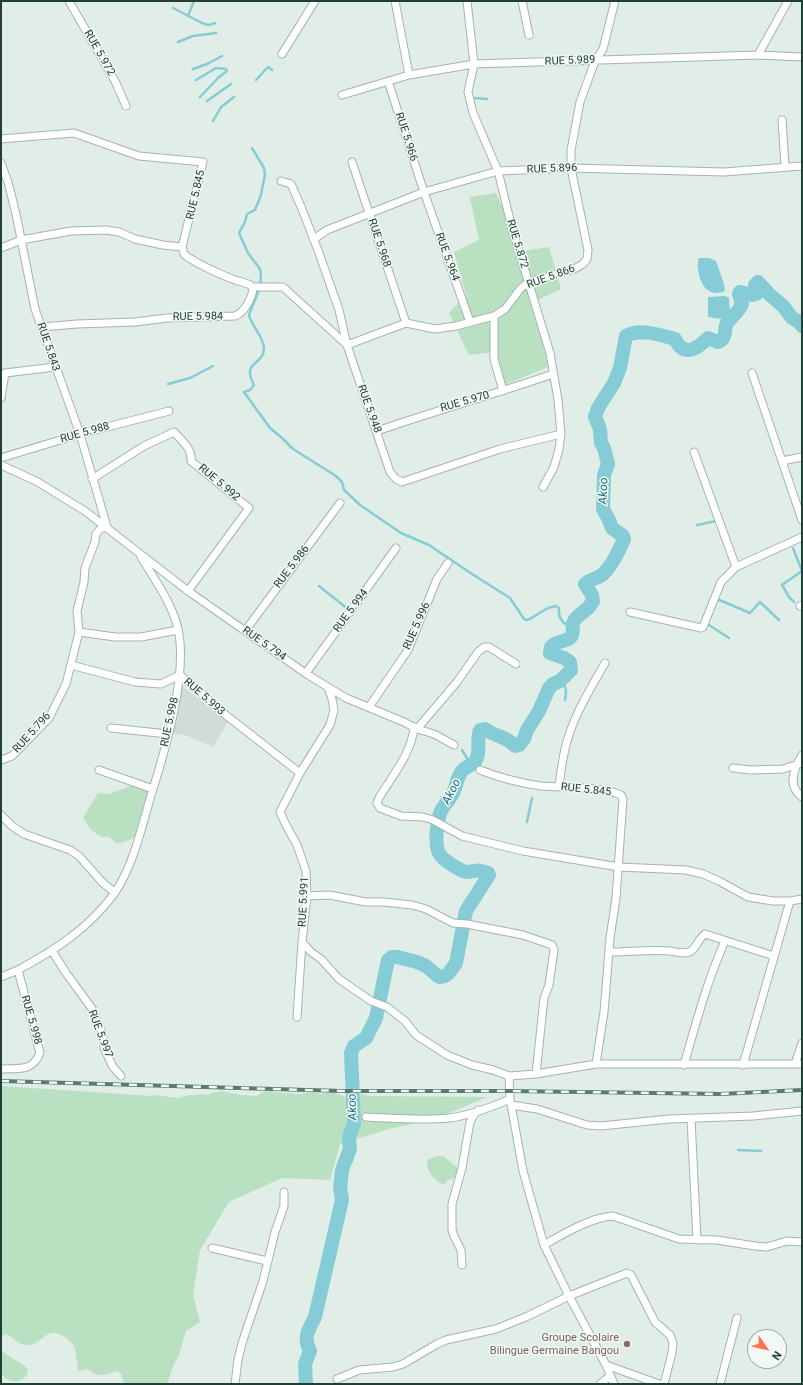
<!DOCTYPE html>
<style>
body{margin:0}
#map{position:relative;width:803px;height:1385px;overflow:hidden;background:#e1ede7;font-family:Roboto,sans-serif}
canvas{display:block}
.frame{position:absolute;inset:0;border:2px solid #203f36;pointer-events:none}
.north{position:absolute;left:747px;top:1329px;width:40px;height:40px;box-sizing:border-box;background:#f2f9f5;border:1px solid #9eafa9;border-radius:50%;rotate:124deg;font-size:11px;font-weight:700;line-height:16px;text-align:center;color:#203f36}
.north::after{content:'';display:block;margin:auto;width:14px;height:18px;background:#fd744f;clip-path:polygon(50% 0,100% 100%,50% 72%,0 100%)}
</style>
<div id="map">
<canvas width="803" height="1385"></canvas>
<div class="frame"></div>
<div class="north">N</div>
</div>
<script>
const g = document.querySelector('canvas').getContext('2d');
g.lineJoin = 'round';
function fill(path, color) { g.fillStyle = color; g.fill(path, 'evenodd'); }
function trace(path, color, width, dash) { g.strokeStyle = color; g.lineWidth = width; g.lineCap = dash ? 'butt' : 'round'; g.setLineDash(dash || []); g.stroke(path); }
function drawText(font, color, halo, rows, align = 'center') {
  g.font = font + ' Roboto,sans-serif'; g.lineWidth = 3; g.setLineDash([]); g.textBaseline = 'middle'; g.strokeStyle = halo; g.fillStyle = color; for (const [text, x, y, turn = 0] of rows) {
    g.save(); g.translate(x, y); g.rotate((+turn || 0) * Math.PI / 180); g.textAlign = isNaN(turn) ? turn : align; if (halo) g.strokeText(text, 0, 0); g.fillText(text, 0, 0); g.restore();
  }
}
fill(new Path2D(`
 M182,686L228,722L213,747L188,736L172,733Z`), '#cfddd6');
fill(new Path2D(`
 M496,193L523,251L549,247L561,289L534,302L548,367L504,385L497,352L469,355L449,313L466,295L454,252L479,240L470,197Z
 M139,785L145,788L148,792L134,838L121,843H116L109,837H102L91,830L83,818L98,793L109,794L131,786Z
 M1,1086L152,1096L155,1095L178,1098L189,1095H197L199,1094L209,1095L211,1093L222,1091L240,1095L256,1096L263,1092L271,1091L282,1093L302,1094L310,1092L321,1094L332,1092L346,1097L362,1094L369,1096L487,1097L437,1118L389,1129L340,1144L330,1180L282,1178L229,1202L200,1250L193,1295L200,1322L186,1331L178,1357L174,1364L167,1384H124C120,1362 115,1375 101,1375C96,1376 91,1372 87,1369L79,1371C75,1362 78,1349 71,1342C69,1339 66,1338 63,1336C46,1325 43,1345 27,1345C18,1345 12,1336 5,1334L1,1337Z
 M438,1156H443L461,1171L458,1177L448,1180L445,1184H442C434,1180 427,1171 427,1162L429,1159Z
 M1,1351L25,1366L28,1370C26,1385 5,1385 1,1371C0,1365 1,1357 1,1351Z`), '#b8e0c1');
fill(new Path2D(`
 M699,258H709L716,261L724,284L725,291C720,293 714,294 709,291C701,287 695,267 699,258Z
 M725,296L729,298L730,316C724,321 715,318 708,317V297Z`), '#85ccd6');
trace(new Path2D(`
 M173,8L204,24L209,25L215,23
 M188,16L194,1
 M178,42L193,36L216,33
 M193,69L207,64L222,56
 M196,80L216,68L226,69
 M256,80L268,67L272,70
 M200,97L219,77L227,71
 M474,98L487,99
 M207,101L231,84
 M213,121L221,107L234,97
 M252,148L264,168L265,174L261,195L255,210L247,214L245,222L239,233L248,253L260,269C264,284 254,301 249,315C251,325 264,337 264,349C263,366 241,361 254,385L250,390L244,392L270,428L282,438L293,449L336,476L342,482L344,490L360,505L401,533L429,545L472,574L510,598L524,619L527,620C538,616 544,607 556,606L559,608C558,618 562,624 572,627
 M168,384L190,378L213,366
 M697,525L716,521
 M793,548L802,571L782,585L789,597L794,602
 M319,586L349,610
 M717,599L750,613L760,602L779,620
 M709,625L729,638
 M560,681C568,688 566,691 565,700
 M462,750L471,765
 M527,822L532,798
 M738,1150L761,1151`), '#85ccd6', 2.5);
trace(new Path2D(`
 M306,1384L305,1364L310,1351C303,1337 308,1331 315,1317L342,1200L340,1188L342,1170L350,1149L349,1138L354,1123L351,1053L354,1046L366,1038L376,1018L388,960L392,957H397L417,962L426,966L439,977L445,976L449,973L456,963L466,911L489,875L488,873C479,869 476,871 467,872C462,872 445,861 441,856C433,848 437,818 442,809C446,803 451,798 454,791C457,784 457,777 462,771C466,766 473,766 476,760C481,751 476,740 480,730L485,729C494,736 508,737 515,746L519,745L524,739L527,730L539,711L549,688L553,684L560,681L571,670L570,662L564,658L550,653L551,647C557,640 563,643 570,638C575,634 571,626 574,621C580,611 587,613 593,601L592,595L585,584C589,579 597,579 602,575C612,566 619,551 624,539L623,536L612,528L609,520L603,509L604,475L608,464L604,448L601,443L600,429L595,417L598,408L614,383L620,368L626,336C641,328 660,335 675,339C684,358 697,349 708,338L718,342C728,338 723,330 727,323C732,316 739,312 742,304L739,294L740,292L752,295L756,294V289L755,285L758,282L769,294L784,307L791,317L799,322L802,326`), '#85ccd6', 14);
const street = new Path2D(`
 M69,1L115,81L126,106
 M395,1L409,75
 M467,1L474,64L468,92L473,113L498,171L512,228L550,353L558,400L561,434L559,449L554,467L543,487
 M522,1L529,35
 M282,54L315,1
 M758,55L788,1
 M388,81L424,192L470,322
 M342,95L409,75L474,64L758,55L802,57
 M782,120L785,167
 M1,139L74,133L139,156L203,162L182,247L163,245L135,239L119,232L106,230L71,231L21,240L1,248
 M352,162L406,323
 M1,163L8,182L16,214L35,309L80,434L107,527L100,529L96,534L95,542L85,568L84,582L77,611L79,632L66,684L49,718L12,756L1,760
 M281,181L291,184L302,209L319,253L339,310L347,345L390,472L396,479L402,482L500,449L561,434
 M314,239L327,230L424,192L498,171L571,168L724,172L802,166
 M253,287H283L347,345L406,323L435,329L456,326L494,316L505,309L521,288L529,282L574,269L583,264L587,259L588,250L571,168V150L580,102L595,61L603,49L615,1
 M494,316V359L503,391
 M42,327L77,324L135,322L167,318L235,316C244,313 253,297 253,287C249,283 241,282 235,280C224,276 192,262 184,254L182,247
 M752,373L802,520
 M1,398L5,373L55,367
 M377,431C435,411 495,394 553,374
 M694,452L736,567L802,537
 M1,458L80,434L169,411
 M782,461L802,457
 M1,465L36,481L85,511L188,591L308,675L346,698L404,722L417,729L457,682L478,652L484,647H489L516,664
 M92,479L144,446L174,432C181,440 193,449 191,461L249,508L188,591
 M800,606L802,605
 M630,612L701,628L703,627L721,582L736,567
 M245,631L340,503
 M79,632L115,637H141L178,630
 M71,665L135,682L161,684L180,675L227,716L300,773
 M306,673L396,548
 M369,707L408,650L437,579L448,563
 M414,727C412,753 392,776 379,798L377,803L380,808L401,816L423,817L433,820L462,836L523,851L619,867L686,870L703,874L719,881L748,897L773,901H790
 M111,728L168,734
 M417,729L434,734L454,745
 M802,755C794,768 787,786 802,797
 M733,768L751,770L783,769L802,763
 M99,770L153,789
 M480,770C500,778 520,783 541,786C562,788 602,786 621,795L623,799L616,898L610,938L604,1012L596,1064
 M559,787C561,769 563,752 569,735C577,710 592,686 605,663
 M1,815L12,826L24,834L70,850L79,856L102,882L114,892
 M307,896L329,895L366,902H384L412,905L426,909L453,923L467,924L523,935L552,945L554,950L549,985L544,998L536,1074
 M302,942L311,952L321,959L339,979L371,1001L387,1007L405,1021L416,1035L447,1055L472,1065L493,1070L509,1076L536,1074L596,1064H802
 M52,951L66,973L93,1010L103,1036L104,1048L113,1067L121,1076
 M610,952C630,952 650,949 670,951C676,952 685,955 691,951C697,947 698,939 705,934L774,956
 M1,977L18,970
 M297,1017L302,942L307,896L306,871L297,845L285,823L280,812L300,773L330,725L334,710L332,699L328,687
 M795,1064L802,1043
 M684,1065C696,1023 707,981 725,941
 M743,1065L790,901L802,899
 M1,1069C19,1068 32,1072 40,1053L18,970C55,950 88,929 114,894C135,863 142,824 153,789C166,747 188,673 178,629C172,603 155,580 141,557
 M509,1076L510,1099L523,1171L544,1245L569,1296L606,1365L614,1384
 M511,1105L537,1109L587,1125L601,1126L669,1119L753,1116L802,1111
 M366,1117C394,1118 422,1121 449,1118C467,1116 494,1106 510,1099
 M691,1119L697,1240
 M544,1245C563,1234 592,1217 613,1216L679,1239L717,1240L755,1246L767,1247L787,1241L802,1242
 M212,1248L267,1261
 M462,1265L461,1250L454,1236L452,1230V1204L462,1168L470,1122L474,1115L478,1110
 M606,1365L659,1384
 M337,1379L359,1370L393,1367L403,1364L437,1344L446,1340L496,1329L528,1316L569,1296L627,1273L631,1275L655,1322L670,1335L673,1343L672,1353L664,1384
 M235,1384L238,1359L243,1340L263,1281L275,1232L284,1206V1192
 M600,1384L610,1376
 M720,1384L737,1318`);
trace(street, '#a3b5ae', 9);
trace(street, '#fff', 7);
const rail = new Path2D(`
 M1,1081L342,1091H510L721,1094L802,1090`);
trace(rail, '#5a7b71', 4);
trace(rail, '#f2f9f5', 2.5, [8]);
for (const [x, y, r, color] of [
 [627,1344,4,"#8d6e63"]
]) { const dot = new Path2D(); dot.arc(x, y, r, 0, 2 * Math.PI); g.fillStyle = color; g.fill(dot); trace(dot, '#f2f9f5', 1.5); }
drawText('11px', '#203f36', '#f2f9f5', [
 ["RUE 5.972",99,53,60],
 ["RUE 5.989",570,61,-2],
 ["RUE 5.966",406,137,72],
 ["RUE 5.896",552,169,-2],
 ["RUE 5.845",196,195,-77],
 ["RUE 5.968",379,243,71],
 ["RUE 5.872",517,244,73],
 ["RUE 5.964",447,257,70],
 ["RUE 5.866",551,277,-20],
 ["RUE 5.984",198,317,-1],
 ["RUE 5.843",48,347,71],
 ["RUE 5.970",465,402,-16],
 ["RUE 5.948",369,409,70],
 ["RUE 5.988",85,433,-16],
 ["RUE 5.992",219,483,40],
 ["RUE 5.986",292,567,-53],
 ["RUE 5.994",351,611,-54],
 ["RUE 5.996",417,626,-66],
 ["RUE 5.794",264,644,35],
 ["RUE 5.993",204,697,41],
 ["RUE 5.998",170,722,-78],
 ["RUE 5.796",32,733,-48],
 ["RUE 5.845",586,790,6],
 ["RUE 5.991",304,902,-87],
 ["RUE 5.998",31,1020,74],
 ["RUE 5.997",100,1034,69]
]);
drawText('11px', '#785e54', '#f2f9f5', [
 ["Groupe Scolaire",619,1338],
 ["Bilingue Germaine Bangou",619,1351]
], 'right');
drawText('italic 12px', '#157180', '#f2f9f5', [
 ["Akoo",604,491,-88],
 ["Akoo",452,792,-63],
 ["Akoo",353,1107,-92]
]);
</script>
